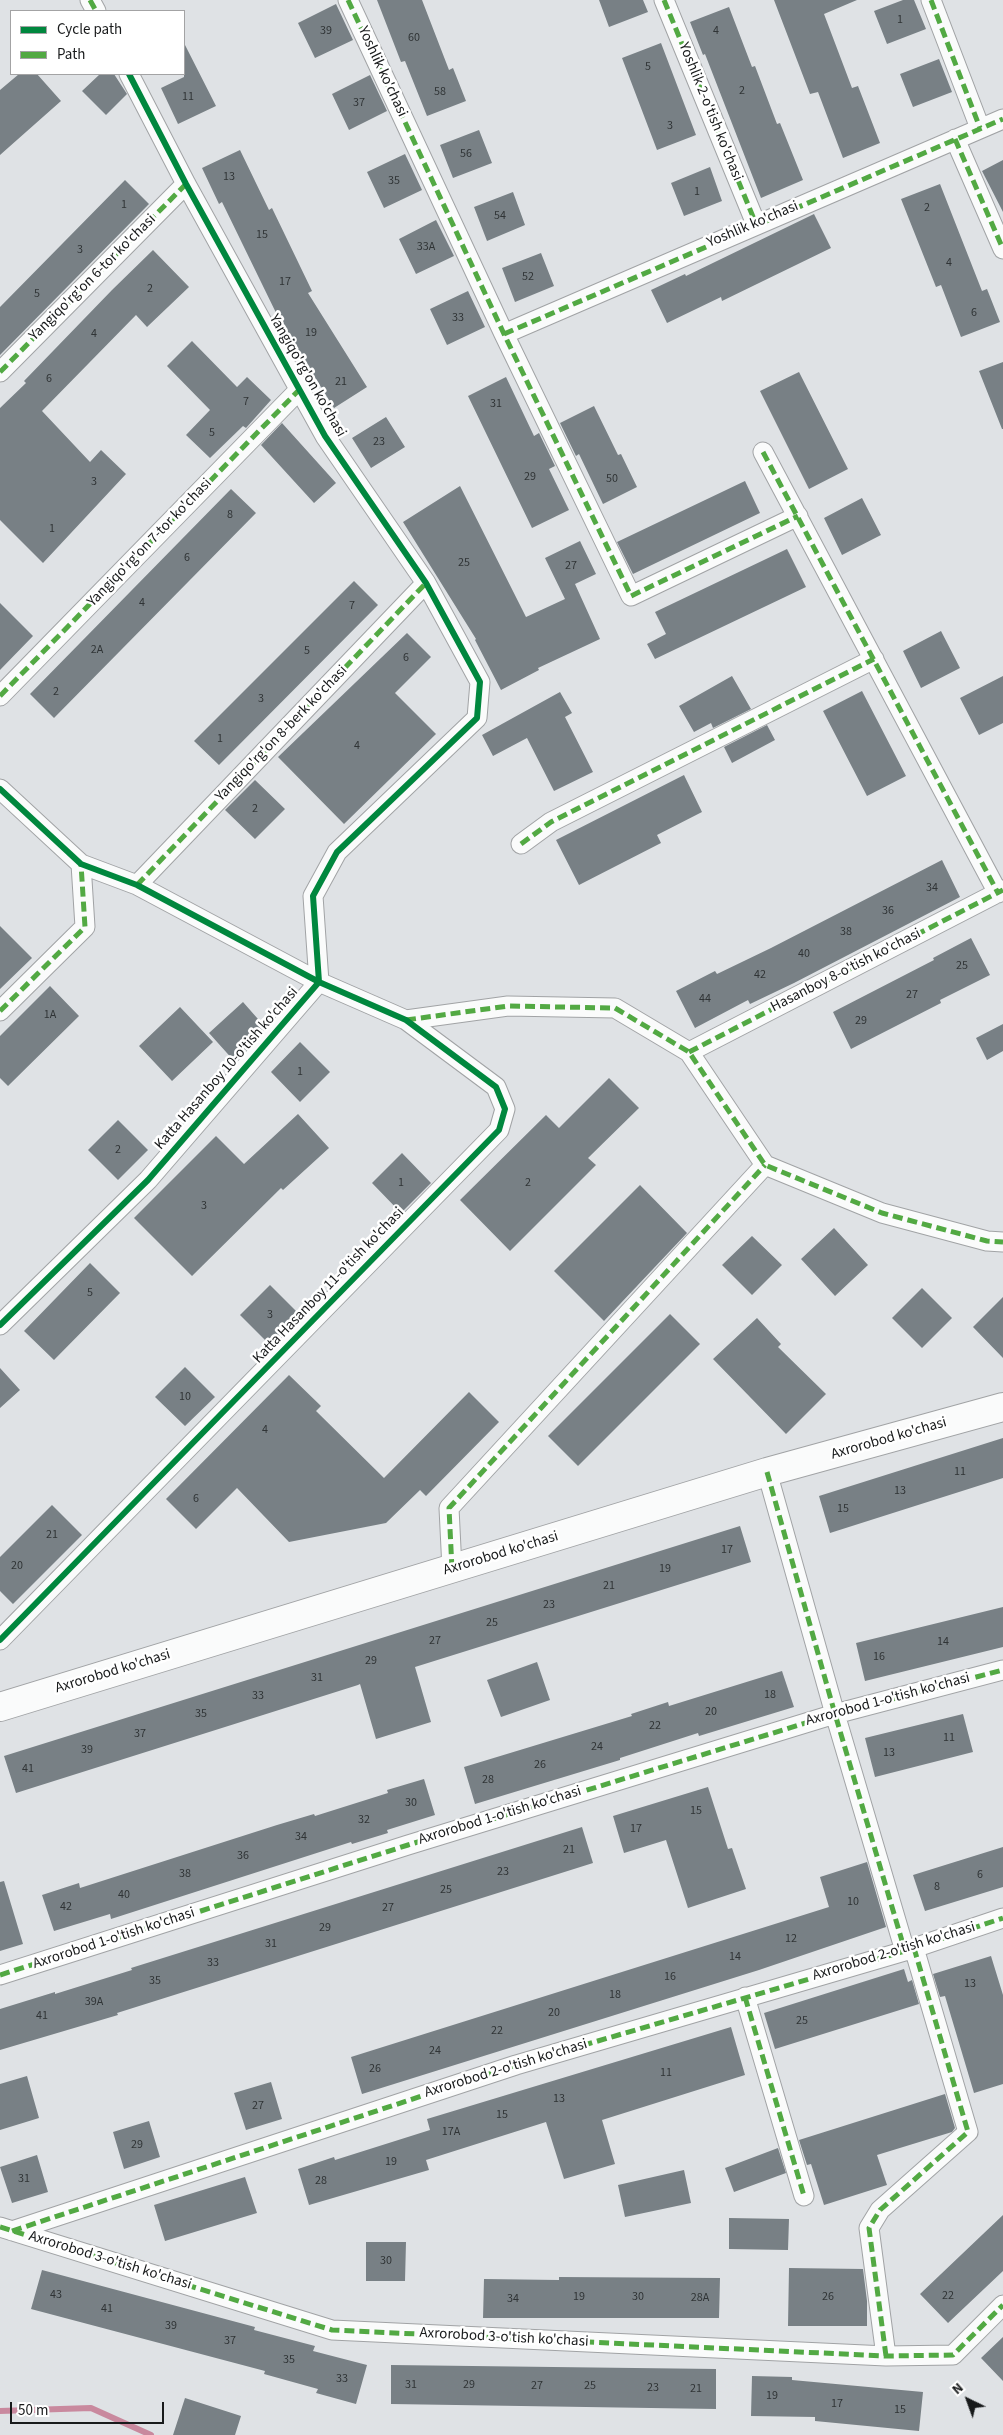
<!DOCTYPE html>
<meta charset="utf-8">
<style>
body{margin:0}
#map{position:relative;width:1003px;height:2435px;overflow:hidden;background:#dfe2e5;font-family:"Source Sans 3",sans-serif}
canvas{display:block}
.legend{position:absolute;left:10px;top:10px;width:175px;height:65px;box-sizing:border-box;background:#fff;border:1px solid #a3a3a4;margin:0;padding:6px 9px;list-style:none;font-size:15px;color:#181a1b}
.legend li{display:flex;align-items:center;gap:10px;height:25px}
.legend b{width:25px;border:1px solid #a3a3a4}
.north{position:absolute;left:943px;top:2375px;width:50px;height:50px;-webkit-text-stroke:4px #fff;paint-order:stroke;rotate:318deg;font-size:14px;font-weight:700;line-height:20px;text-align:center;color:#181a1b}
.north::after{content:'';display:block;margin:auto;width:18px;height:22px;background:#181a1b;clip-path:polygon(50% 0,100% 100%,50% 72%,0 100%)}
.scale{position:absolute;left:10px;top:2402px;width:154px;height:22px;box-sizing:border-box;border:2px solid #181a1b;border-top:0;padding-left:6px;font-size:15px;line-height:18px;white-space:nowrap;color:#181a1b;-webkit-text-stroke:4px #fff;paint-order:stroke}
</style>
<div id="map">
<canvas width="1003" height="2435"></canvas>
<ul class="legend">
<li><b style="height:6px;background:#00873e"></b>Cycle path</li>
<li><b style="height:6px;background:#52a943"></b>Path</li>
</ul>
<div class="north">N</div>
<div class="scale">50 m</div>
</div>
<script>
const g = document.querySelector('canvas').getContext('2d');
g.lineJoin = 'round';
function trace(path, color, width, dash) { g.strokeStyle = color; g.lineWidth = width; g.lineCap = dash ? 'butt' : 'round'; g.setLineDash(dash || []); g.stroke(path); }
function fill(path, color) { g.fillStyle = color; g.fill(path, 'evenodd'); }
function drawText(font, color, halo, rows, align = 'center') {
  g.font = font + ' "Source Sans 3",sans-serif'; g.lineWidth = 5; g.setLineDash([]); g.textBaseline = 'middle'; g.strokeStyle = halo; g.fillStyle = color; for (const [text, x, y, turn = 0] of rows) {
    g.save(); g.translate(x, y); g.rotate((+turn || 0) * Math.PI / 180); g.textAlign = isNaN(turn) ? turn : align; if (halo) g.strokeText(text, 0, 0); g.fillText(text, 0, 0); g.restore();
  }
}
trace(new Path2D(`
 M0,2411L91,2408L151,2435`), '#c9899e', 6);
fill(new Path2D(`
 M377,0H422L449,70L453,68L466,101L427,116L405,61L401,62Z
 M599,0H643L648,12L609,27Z
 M774,0H857L824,14L852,88L858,86L880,143L843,158L818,92L810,94Z
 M903,0H914L926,29L887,44L874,11Z
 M336,4L353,40L315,58L298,23Z
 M729,7L752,67L755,66L777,124L780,123L803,180L761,198L705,54L703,55L690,22Z
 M184,43L216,106L178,124L161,88L184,77Z
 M661,43L696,135L657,150L622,58Z
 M939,59L952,92L913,107L900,74Z
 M19,74H37L61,101L0,155V90Z
 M100,74H114L127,94L106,115L82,91Z
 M370,75L387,111L349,130L332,94Z
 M479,130L492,163L453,178L440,145Z
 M240,150L269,210L272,208L312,291L308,293L367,387L334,408L280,321L222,202L219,204L202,168Z
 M405,154L422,190L384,208L367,172Z
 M1003,160V212L982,171Z
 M710,167L722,201L684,216L671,183Z
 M125,180L149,204L0,355V307Z
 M940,184L982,291L987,289L1000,322L961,337L941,285L936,287L901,199Z
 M513,192L525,225L487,241L474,207Z
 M814,214L831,248L722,301L721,297L667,323L651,290L685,274L686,276Z
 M436,220L454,256L416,274L399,239Z
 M153,250L189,287L147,327L136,315L42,411L90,462L101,450L126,474L43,563L0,520V408L26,383L24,381L112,290Z
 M541,253L554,286L515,302L502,268Z
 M468,291L485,327L447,345L430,309Z
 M192,341L237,387L247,377L271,400L246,428L243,426L210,458L186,435L210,410L167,366Z
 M1003,362V429H1002L979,371Z
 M799,372L848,469L809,489L760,391Z
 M506,377L534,436L539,433L555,466L549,469L569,510L532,528L468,396Z
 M594,406L618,455L621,454L637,487L603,504L579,454L576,456L560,423Z
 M386,417L405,447L371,468L352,438Z
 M282,423L336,483L314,503L261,445Z
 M745,481L760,513L633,574L617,542Z
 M460,486L526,617L565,599L545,558L580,541L596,574L575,584L600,639L538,668L539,670L501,690L475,640L476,639L403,522Z
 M231,489L256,513L54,718L30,694Z
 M862,498L881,535L842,555L824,518Z
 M787,549L806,587L655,659L647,644L666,634L655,612Z
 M354,581L378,605L219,765L194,741Z
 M0,603L33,636L0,670Z
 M941,631L960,668L921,688L903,651Z
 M407,633L431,657L395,693L436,734L344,824L278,757Z
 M732,676L751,709L713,728L711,723L694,732L679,706Z
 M1003,676V723L979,735L960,698Z
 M862,691L906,776L867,796L823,711Z
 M560,692L572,713L565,717L593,772L554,791L527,738L493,756L482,735Z
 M767,725L775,740L732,763L724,747Z
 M684,775L702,812L657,835L661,843L579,885L556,840Z
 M255,780L285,809L255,839L225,810Z
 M942,860L960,897L794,983L750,1004L748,1000L695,1028L676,991L715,971L717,974L771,948Z
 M0,926L32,958L0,989Z
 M971,938L990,975L940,1000L941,1003L851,1049L833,1012L934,960L933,958Z
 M50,986L79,1016L8,1086L0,1078V1036Z
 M243,1002L265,1027L235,1062L209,1033Z
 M180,1007L213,1042L172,1081L139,1046Z
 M1003,1024V1051L987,1060L976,1038Z
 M300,1042L330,1072L300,1102L271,1072Z
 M609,1078L639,1108L588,1158L596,1165L510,1251L460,1200L546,1115L559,1128Z
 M298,1114L329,1148L283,1190L281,1188L192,1276L134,1218L216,1136L244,1164Z
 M118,1120L148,1150L118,1180L88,1150Z
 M402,1153L431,1183L401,1213L372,1183Z
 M640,1185L687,1233L604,1321L554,1271Z
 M834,1228L868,1265L835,1296L801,1259Z
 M752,1236L782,1265L752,1295L722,1265Z
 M90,1263L120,1293L54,1360L24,1331Z
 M270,1285L300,1315L270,1345L240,1315Z
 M922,1288L952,1318L922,1348L892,1318Z
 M1003,1297V1358L973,1327Z
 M670,1314L700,1344L578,1466L548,1436Z
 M757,1318L781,1344L778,1347L826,1394L786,1434L713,1359Z
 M185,1367L215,1397L185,1426L155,1397Z
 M0,1368L20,1390L0,1408Z
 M289,1375L321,1406L316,1411L384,1478L469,1392L499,1422L426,1496L420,1490L386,1523L289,1542L237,1488L196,1529L166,1499Z
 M1003,1438V1478L830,1533L819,1496Z
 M52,1505L82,1535L13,1604L0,1591V1557Z
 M740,1526L751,1562L415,1667L431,1722L376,1739L360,1684L358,1685L16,1793L4,1756Z
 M1003,1607V1647L865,1681L856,1643Z
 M537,1662L550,1700L501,1717L487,1680Z
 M782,1671L794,1707L699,1736L698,1733L620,1758V1760L475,1804L464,1767L632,1716L631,1714L668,1702L669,1706Z
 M963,1714L973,1752L875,1777L865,1738Z
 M424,1779L435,1815L387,1830L388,1833L352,1844L351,1842L111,1919L110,1914L54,1931L42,1895L79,1883L80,1888L277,1825L314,1814L315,1816L388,1793L387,1790Z
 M708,1787L728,1849L732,1848L746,1889L688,1908L666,1840L624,1853L613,1816Z
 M582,1827L593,1863L117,2013L118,2015L0,2050V2009L55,1992V1994L132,1970L131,1968Z
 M1003,1847V1887L925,1911L913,1875Z
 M867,1862L886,1927L759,1970L362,2094L351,2057L829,1907L820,1877Z
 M4,1881L23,1944L0,1951V1882Z
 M991,1956L1003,1995V2084L974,2093L945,1996L940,1997L933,1974Z
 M904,1969L908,1982L912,1980L919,2004L775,2049L764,2013Z
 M731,2027L745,2075L602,2120L615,2164L564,2179L546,2122L426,2160L429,2170L309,2205L298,2169L334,2157L335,2160L430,2130L427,2119Z
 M27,2076L39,2118L0,2130V2084Z
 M271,2082L282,2119L246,2130L234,2093Z
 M945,2094L955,2128L952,2132L877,2155L887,2185L824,2205L811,2164L807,2165L799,2140Z
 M149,2121L160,2157L124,2169L113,2132Z
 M778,2148L786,2173L734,2192L725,2168Z
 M37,2155L48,2192L12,2203L0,2167Z
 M684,2170L691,2203L625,2217L618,2185Z
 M245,2177L257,2213L165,2241L154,2205Z
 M1003,2215V2271L948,2323L920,2294Z
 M729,2218L789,2219L788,2250L729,2249Z
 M366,2242H406L405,2281H366Z
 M789,2268L863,2269L867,2301V2326H788Z
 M42,2270L255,2327L254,2330L315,2346L313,2351L367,2365L356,2404L316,2393L318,2389L264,2374L265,2371L31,2309Z
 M559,2277L720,2278L719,2318H483L484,2279L559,2280Z
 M1003,2337V2381L981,2358Z
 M391,2365L716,2369V2409L391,2404Z
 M752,2376L792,2377V2380L923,2392L919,2431L815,2421V2417L751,2416Z
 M185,2398L241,2416L235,2435H173Z`), '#788085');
const street = new Path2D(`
 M90,0L96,11
 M348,0L504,334L631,596L798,516
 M664,0L756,224
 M931,0L980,128
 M955,139L1003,249
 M504,334L1003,119
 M0,372L186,184
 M763,452L998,893
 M0,696L299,390
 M0,789L81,864L137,885L319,982L406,1020L496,1087L505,1109L499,1130L0,1640
 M521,844L551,822L874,659
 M137,885L426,583
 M0,1011L85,927L81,864
 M406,1020L508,1006L615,1008L689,1052L765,1165L882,1213L987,1241L1003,1242
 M689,1052L1003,890
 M0,1325L148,1180L319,982L313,896L337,852L477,718L480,682L426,583L325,436L186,184L129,74
 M767,1472L835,1714L905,1951
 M452,1569L449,1508L765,1165
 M0,1975L408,1845L835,1714L1003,1670
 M745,1997L804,2196
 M0,2227L332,2330L886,2356L953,2355L1003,2305
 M12,2231L516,2065L905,1951L1003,1918
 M886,2356L869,2228L880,2210L968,2132L914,1948`);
const secondary = new Path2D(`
 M0,1707L767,1472L1003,1407`);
trace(street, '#a1a3a5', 21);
trace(secondary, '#a1a3a5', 30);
trace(street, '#fafbfb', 19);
trace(secondary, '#fafbfb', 28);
trace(new Path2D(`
 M90,0L96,11
 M348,0L504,334L631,596L798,516
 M664,0L756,224
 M931,0L980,128
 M955,139L1003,249
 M504,334L1003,119
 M0,372L186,184
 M763,452L998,893
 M0,696L299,390
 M521,844L551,822L874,659
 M137,885L426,583
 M0,1011L85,927L81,864
 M406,1020L508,1006L615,1008L689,1052L765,1165L882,1213L987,1241L1003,1242
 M689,1052L1003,890
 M767,1472L835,1714L905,1951
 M452,1569L449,1508L765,1165
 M0,1975L408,1845L835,1714L1003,1670
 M745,1997L804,2196
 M0,2227L332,2330L886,2356L953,2355L1003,2305
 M12,2231L516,2065L905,1951L1003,1918
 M886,2356L869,2228L880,2210L968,2132L914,1948`), '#52a943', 5, [10, 5]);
trace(new Path2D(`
 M0,789L81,864L137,885L319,982L406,1020L496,1087L505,1109L499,1130L0,1640
 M0,1325L148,1180L319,982L313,896L337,852L477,718L480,682L426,583L325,436L186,184L129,74`), '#00873e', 6);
drawText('12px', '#303436', null, [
 ["1",900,20],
 ["39",326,31],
 ["4",716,31],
 ["60",414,38],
 ["5",648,67],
 ["2",742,91],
 ["58",440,92],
 ["11",188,97],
 ["37",359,103],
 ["3",670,126],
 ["56",466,154],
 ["13",229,177],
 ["35",394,181],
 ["1",697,192],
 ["1",124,205],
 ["2",927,208],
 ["54",500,216],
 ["15",262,235],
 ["33A",426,247],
 ["3",80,250],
 ["4",949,263],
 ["52",528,277],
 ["17",285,282],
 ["2",150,289],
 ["5",37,294],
 ["6",974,313],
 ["33",458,318],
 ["19",311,333],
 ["4",94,334],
 ["6",49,379],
 ["21",341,382],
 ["7",246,402],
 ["31",496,404],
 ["5",212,433],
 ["23",379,442],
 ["29",530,477],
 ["50",612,479],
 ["3",94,482],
 ["8",230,515],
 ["1",52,529],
 ["6",187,558],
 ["25",464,563],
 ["27",571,566],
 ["4",142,603],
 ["7",352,606],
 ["2A",97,650],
 ["5",307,651],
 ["6",406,658],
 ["2",56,692],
 ["3",261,699],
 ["1",220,739],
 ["4",357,746],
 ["2",255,809],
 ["34",932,888],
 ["36",888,911],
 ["38",846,932],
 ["40",804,954],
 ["25",962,966],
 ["42",760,975],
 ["27",912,995],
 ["44",705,999],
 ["1А",50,1015],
 ["29",861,1021],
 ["1",300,1072],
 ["2",118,1150],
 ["1",401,1183],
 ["2",528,1183],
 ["3",204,1206],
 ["5",90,1293],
 ["3",270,1315],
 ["10",185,1397],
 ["4",265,1430],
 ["11",960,1472],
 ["13",900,1491],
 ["6",196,1499],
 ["15",843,1509],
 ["21",52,1535],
 ["17",727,1550],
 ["20",17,1566],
 ["19",665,1569],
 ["21",609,1586],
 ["23",549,1605],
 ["25",492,1623],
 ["27",435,1641],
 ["14",943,1642],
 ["16",879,1657],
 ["29",371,1661],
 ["31",317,1678],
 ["18",770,1695],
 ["33",258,1696],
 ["20",711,1712],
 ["35",201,1714],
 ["22",655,1726],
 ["37",140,1734],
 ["11",949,1738],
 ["24",597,1747],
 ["39",87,1750],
 ["13",889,1753],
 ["26",540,1765],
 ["41",28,1769],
 ["28",488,1780],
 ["30",411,1803],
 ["15",696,1811],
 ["32",364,1820],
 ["17",636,1829],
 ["34",301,1837],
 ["21",569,1850],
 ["36",243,1856],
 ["23",503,1872],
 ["38",185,1874],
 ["6",980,1875],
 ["8",937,1887],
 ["25",446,1890],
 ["40",124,1895],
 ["10",853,1902],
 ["42",66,1907],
 ["27",388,1908],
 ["29",325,1928],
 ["12",791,1939],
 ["31",271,1944],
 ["14",735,1957],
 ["33",213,1963],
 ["16",670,1977],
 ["35",155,1981],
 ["13",970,1984],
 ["18",615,1995],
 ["39A",94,2002],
 ["20",554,2013],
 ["41",42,2016],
 ["25",802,2021],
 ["22",497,2031],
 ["24",435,2051],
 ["26",375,2069],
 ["11",666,2073],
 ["13",559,2099],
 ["27",258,2106],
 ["15",502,2115],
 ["17A",451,2132],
 ["29",137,2145],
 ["19",391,2162],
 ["31",24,2179],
 ["28",321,2181],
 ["30",386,2261],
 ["43",56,2295],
 ["22",948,2296],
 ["19",579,2297],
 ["30",638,2297],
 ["26",828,2297],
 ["28A",700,2298],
 ["34",513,2299],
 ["41",107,2309],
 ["39",171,2326],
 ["37",230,2341],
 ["35",289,2360],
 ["33",342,2379],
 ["31",411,2385],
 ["29",469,2385],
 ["27",537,2386],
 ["25",590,2386],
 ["23",653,2388],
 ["21",696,2389],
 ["19",772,2396],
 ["17",837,2404],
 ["15",900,2410]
]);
drawText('15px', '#181a1b', '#fff', [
 ["Yoshlik ko'chasi",382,72,65],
 ["Yoshlik 2-o'tish ko'chasi",710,112,68],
 ["Yoshlik ko'chasi",753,225,-23],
 ["Yangiqo'rg'on 6-tor ko'chasi",93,278,-45],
 ["Yangiqo'rg'on ko'chasi",307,376,60],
 ["Yangiqo'rg'on 7-tor ko'chasi",150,543,-46],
 ["Yangiqo'rg'on 8-berk ko'chasi",282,734,-46],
 ["Hasanboy 8-o'tish ko'chasi",846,971,-27],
 ["Katta Hasanboy 10-o'tish ko'chasi",227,1069,-49],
 ["Katta Hasanboy 11-o'tish ko'chasi",329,1286,-46],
 ["Axrorobod ko'chasi",889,1439,-16],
 ["Axrorobod ko'chasi",501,1554,-17],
 ["Axrorobod ko'chasi",113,1672,-17],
 ["Axrorobod 1-o'tish ko'chasi",888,1700,-15],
 ["Axrorobod 1-o'tish ko'chasi",500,1816,-17],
 ["Axrorobod 1-o'tish ko'chasi",114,1939,-18],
 ["Axrorobod 2-o'tish ko'chasi",894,1952,-17],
 ["Axrorobod 2-o'tish ko'chasi",506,2069,-17],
 ["Axrorobod 3-o'tish ko'chasi",110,2261,17],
 ["Axrorobod 3-o'tish ko'chasi",504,2338,3]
]);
</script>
